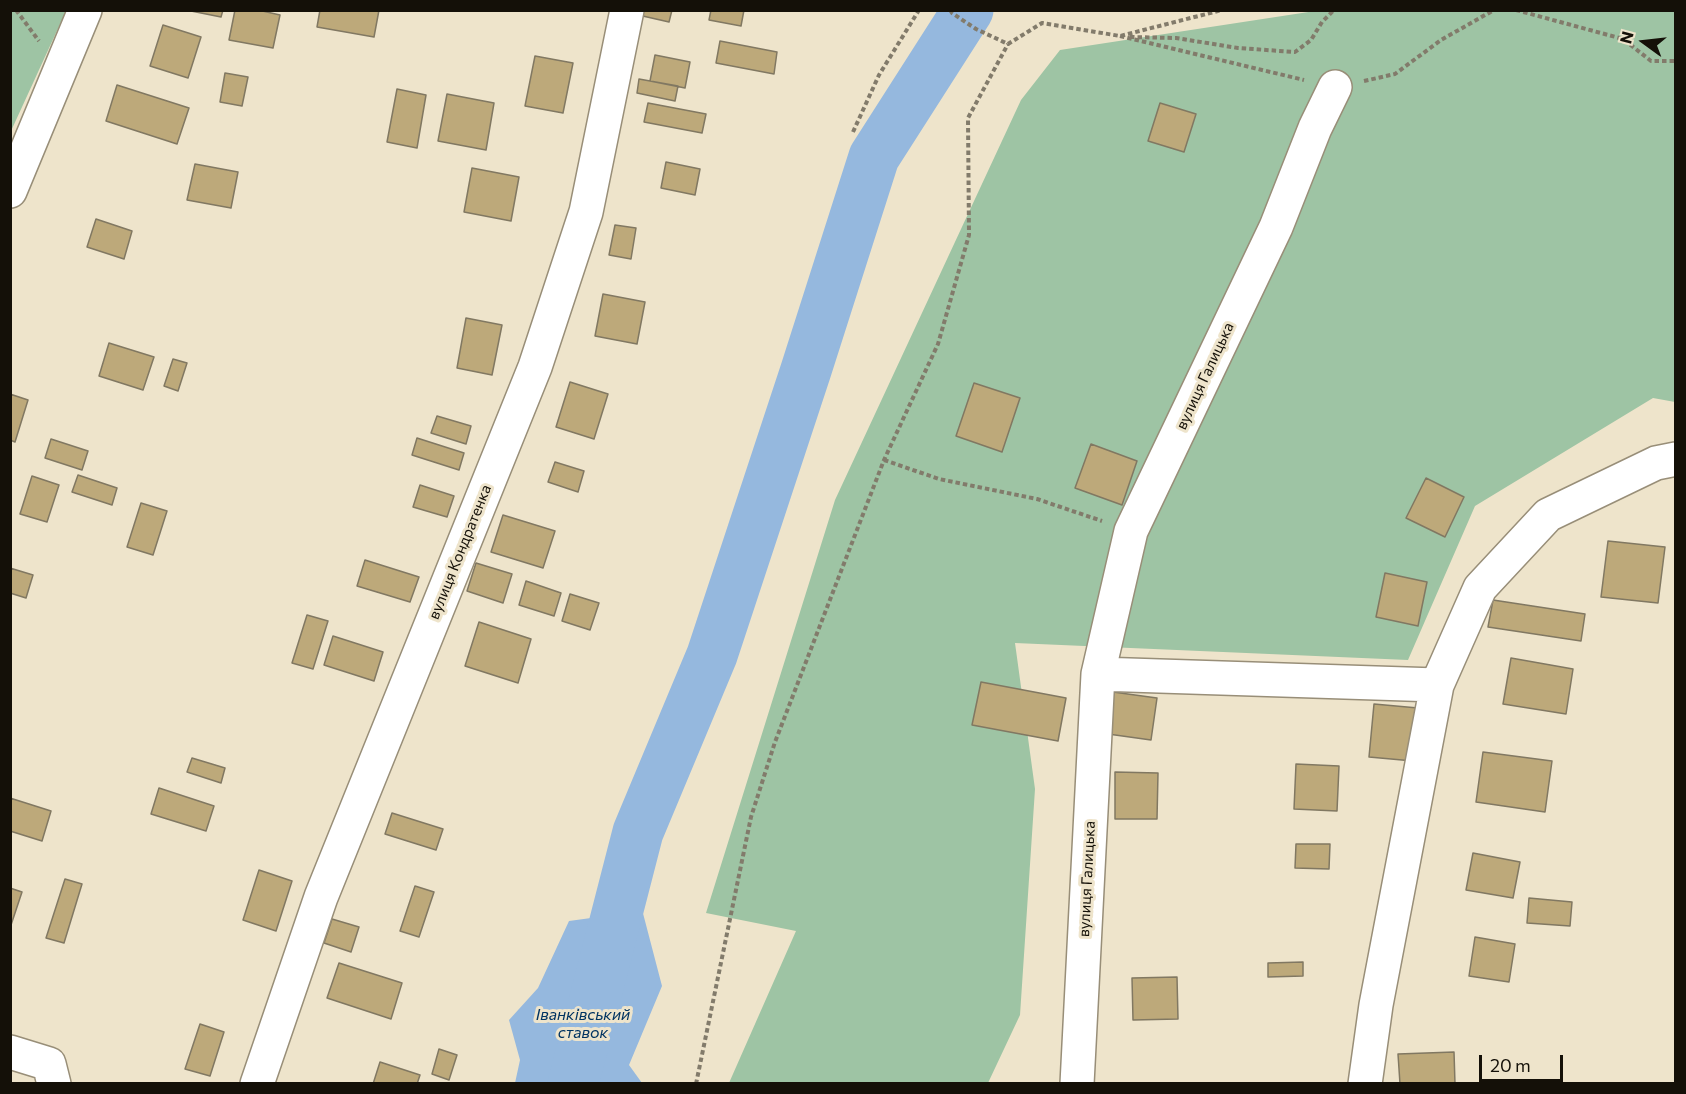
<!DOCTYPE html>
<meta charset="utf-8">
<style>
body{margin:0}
#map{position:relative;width:1686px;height:1094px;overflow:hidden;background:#eee4cb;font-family:Commissioner,sans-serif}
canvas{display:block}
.frame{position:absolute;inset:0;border:12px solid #141008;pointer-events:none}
.north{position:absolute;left:1614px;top:12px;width:60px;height:60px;-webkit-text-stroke:4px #eee4cb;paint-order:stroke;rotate:285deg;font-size:16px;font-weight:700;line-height:24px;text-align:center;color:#141008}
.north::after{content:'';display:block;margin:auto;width:21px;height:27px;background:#141008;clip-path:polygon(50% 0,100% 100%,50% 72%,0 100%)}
.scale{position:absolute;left:1479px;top:1055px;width:84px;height:27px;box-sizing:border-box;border:3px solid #141008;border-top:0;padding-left:8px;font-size:18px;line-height:21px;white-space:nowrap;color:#141008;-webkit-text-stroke:4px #eee4cb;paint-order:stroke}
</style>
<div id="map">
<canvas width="1686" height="1094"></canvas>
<div class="frame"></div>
<div class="north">N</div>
<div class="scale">20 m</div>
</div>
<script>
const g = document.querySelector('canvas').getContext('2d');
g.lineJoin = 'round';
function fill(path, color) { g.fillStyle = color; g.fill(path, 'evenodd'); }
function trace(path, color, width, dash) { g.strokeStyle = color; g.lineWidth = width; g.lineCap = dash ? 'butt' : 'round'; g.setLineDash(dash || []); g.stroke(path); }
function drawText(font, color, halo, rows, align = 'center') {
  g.font = font + ' Commissioner,sans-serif'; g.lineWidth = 6; g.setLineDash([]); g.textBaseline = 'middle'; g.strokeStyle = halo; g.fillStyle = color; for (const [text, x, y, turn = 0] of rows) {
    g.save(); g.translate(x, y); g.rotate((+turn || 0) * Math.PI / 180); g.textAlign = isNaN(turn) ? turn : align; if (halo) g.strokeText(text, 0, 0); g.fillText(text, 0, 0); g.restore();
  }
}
fill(new Path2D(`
 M11,10L66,11L11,131L10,11Z
 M1315,11H1675V402L1653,398L1475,506L1408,660L1015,643L1035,789L1020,1015L988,1083H729L796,931L706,913L835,500L1021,100L1060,50Z`), '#9ec4a4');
fill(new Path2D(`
 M639,898L662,986L629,1065L642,1083H515L520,1060L509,1020L538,988L569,921L613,915Z`), '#95b8de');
trace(new Path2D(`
 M573,1084L638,832L712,655L806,370L874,157L968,10`), '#95b8de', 51);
const building = new Path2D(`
 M186,10H223L221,17Z
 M235,10H258L280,15L273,48L229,40Z
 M320,10H379L374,37L317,27Z
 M635,10H672L669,22L634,14Z
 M711,10H744L741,26L709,20Z
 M163,25L201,37L188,78L150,66Z
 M720,41L777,52L774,74L716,63Z
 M655,55L690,62L685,88L650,81Z
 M535,56L573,63L563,113L525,106Z
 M225,73L248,77L242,106L220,102Z
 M639,79L678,86L675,101L637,93Z
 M117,85L189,108L177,144L106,121Z
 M397,89L426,95L417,148L387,142Z
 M447,94L494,103L486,150L438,141Z
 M648,103L706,114L702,133L644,122Z
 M1160,103L1196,114L1184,152L1148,141Z
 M666,162L700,169L695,195L661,188Z
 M195,164L238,172L231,208L187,200Z
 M472,168L519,177L511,221L464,212Z
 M96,219L132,231L124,259L87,247Z
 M615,225L636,228L631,259L609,255Z
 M603,294L645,302L637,344L595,336Z
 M466,318L502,325L492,375L457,368Z
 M109,343L154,357L143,390L99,376Z
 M173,359L187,363L178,391L164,386Z
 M570,382L608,394L594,439L556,427Z
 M974,383L1020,398L1002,452L956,436Z
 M10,394L28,400L15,442L10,440Z
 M437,416L471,426L466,444L431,433Z
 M417,438L464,453L459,470L412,455Z
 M51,439L88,451L82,470L45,458Z
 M1091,444L1137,461L1122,505L1075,488Z
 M555,462L584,471L578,492L548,482Z
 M78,475L117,488L112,505L72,492Z
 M32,476L59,485L47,522L20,514Z
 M1426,478L1464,497L1445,537L1406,518Z
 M420,485L454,496L447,517L413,507Z
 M141,503L167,511L153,555L127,547Z
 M503,515L555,531L543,568L491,552Z
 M1608,541L1665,547L1658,603L1601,597Z
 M365,560L419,577L410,602L357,586Z
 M476,563L512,574L503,603L467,591Z
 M10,568L33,575L26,598L10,593Z
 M1385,573L1427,582L1418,626L1376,617Z
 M526,581L561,593L554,616L519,605Z
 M570,594L599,603L590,630L562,621Z
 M1493,600L1585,614L1581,641L1488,627Z
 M307,615L328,621L313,669L292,663Z
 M479,622L531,639L518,683L465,666Z
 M333,636L383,652L374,681L324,665Z
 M1511,658L1573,669L1566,714L1503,704Z
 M981,682L1066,698L1058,741L972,725Z
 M1113,692L1157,698L1151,740L1108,734Z
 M1374,704L1418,708L1413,761L1369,757Z
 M1483,752L1552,761L1545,812L1476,802Z
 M192,758L225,768L221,783L187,772Z
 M1296,764L1339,766L1337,811L1294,809Z
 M1115,772L1158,773L1157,819H1115Z
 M159,788L214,806L206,831L151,814Z
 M10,798L51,811L42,841L10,831Z
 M392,813L443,829L436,850L385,834Z
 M1296,844H1330L1329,869L1295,868Z
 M1473,853L1520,862L1513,898L1466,890Z
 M259,870L292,881L276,931L243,920Z
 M65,879L82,884L64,943L46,938Z
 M415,886L434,892L419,937L400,931Z
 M10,888L22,892L10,928Z
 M1529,898L1572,902L1570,926L1527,923Z
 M332,919L359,927L351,952L324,943Z
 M1475,937L1515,944L1509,982L1469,976Z
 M1303,962V976L1268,977V963Z
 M339,963L402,983L391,1019L327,998Z
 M1177,977L1178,1019L1133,1020L1132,978Z
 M200,1024L224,1032L210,1076L185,1069Z
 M439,1049L457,1055L449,1080L432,1074Z
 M1454,1052L1455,1084H1400L1398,1054Z
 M380,1062L420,1075L417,1084H373Z`);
fill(building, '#bda97a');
trace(building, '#817862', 1.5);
const minor = new Path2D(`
 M10,191L85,10
 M1098,674L1437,685
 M10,1052L49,1064L54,1084
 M257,1084L321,897L535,367L586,212L627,10
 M1077,1084L1098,674L1131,531L1276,227L1315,128L1335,87
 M1365,1084L1376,1005L1437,685L1480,588L1548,515L1656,463L1676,459`);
trace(minor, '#988e78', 36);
trace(new Path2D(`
 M16,10L39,41
 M950,10L952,13L976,29L1008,44L1042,23L1120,36L1222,10
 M1516,10L1623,39L1651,61H1676
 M1120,36L1304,80
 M1130,37L1176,38L1238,48L1295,52L1311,40L1322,22L1334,10
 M1364,81L1395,74L1441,40L1494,10
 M853,132L879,75L919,10
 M884,460L939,479L1037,499L1102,521
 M696,1084L751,817L775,742L884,460L938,344L969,235L968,118L1008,44`), '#827b6b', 4, [4.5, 3]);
trace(minor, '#fff', 33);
drawText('15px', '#141008', '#eee4cb', [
 ["вулиця Галицька",1205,376,-65],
 ["вулиця Кондратенка",460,552,-68],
 ["вулиця Галицька",1087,879,-87]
]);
drawText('italic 16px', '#003361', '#eee4cb', [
 ["Іванківський",583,1015],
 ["ставок",583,1033]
]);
</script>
